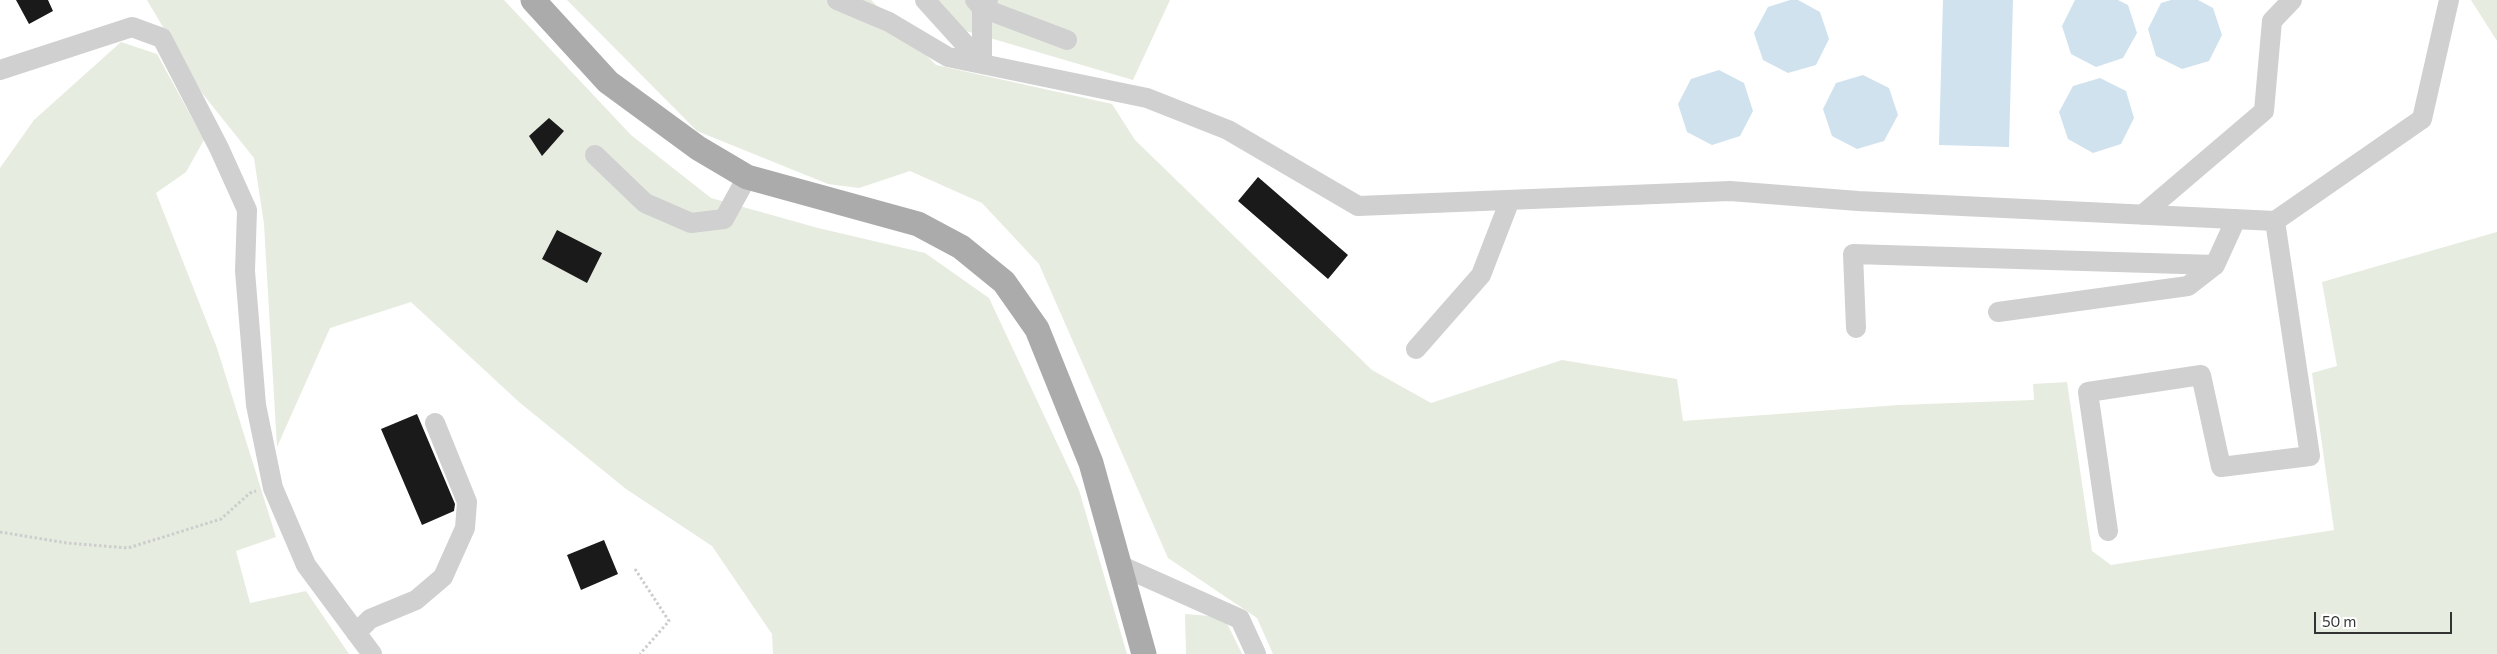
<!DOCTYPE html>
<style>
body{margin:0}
#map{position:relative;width:2497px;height:654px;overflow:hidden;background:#fff;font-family:Commissioner,sans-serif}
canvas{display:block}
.scale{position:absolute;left:2314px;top:612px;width:138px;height:22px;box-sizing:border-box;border:2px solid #333;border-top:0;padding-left:6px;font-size:15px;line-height:18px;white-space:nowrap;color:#333;-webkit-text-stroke:4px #fff;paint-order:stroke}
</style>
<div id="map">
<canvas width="2497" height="654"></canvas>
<div class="scale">50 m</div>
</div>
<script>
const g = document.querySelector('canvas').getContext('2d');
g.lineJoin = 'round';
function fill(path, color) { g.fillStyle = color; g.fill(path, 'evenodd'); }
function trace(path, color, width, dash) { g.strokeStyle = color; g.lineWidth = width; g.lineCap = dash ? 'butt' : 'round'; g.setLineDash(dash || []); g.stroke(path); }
fill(new Path2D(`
 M147,0H504L631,135L711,198L818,228L925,253L989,298L1079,490L1127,654H773L772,634L712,546L626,489L519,402L411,302L330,328L277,447L264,224L254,158L202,93Z
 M567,0H871L936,65L1112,104L1135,140L1372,370L1431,403L1562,360L1677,379L1683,421L1899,405L2034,400L2033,384L2067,382L2092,551L2111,565L2334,530L2312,373L2337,366L2322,282L2497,232V654H1273L1257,618L1168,558L1039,264L982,203L910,171L859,188L828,184L697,131Z
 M933,0H1170L1133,80L949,26Z
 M2471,0H2497V41Z
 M121,42L157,54L204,140L186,172L156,193L217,348L276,537L236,551L250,603L306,591L349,654H0V168L34,120Z
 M1185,614L1224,617L1242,654H1186Z`), '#e6ecdf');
fill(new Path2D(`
 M1790,0H1798L1820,12L1829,39L1816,65L1788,73L1763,60L1754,33L1768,7Z
 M1943,0H2013L2009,147L1939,145Z
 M2075,0H2118L2128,5L2137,33L2123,58L2096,67L2071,54L2062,26Z
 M2171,0H2198L2213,8L2222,35L2209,61L2182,69L2156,56L2148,29L2161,3Z
 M1719,70L1744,83L1753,111L1740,136L1712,145L1687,132L1678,104L1691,79Z
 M1863,75L1889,88L1898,115L1884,141L1857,149L1832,136L1823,109L1836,83Z
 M2100,78L2126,91L2134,118L2121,144L2093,153L2068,139L2059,112L2073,86Z`), '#cfe2ee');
fill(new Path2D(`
 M16,0H48L53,11L29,24Z
 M549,118L564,131L542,156L529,136Z
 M1258,177L1348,255L1328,279L1238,201Z
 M557,230L602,253L587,283L542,259Z
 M417,414L455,504L454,511L422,525L381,429Z
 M604,540L618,574L581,590L567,555Z`), '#1a1a1a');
trace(new Path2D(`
 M0,532L67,543L128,548L221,519L250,493L256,491
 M635,569L669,621L640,654`), '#cdcdcd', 3, [2.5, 2.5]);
trace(new Path2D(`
 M837,0L889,22L948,57L1147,98L1228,130L1358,206L1730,191L1858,201L2275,221L2422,119L2449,0
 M925,0L982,63
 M975,0L982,8V63
 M988,0L982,8L1067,40
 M0,70L132,27L162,38L219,148L247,210L245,271L256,405L273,488L306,565L372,654
 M595,155L645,203L691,223L724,219L747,177
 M2142,215L2264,111L2272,21L2292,0
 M1998,312L2188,286L2215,265
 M1856,328L1853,254L2215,265L2236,219
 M1416,349L1481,275L1510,200
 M2108,531L2088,392L2201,375L2221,467L2310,456L2275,221
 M1119,565L1240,619L1256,654
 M356,633L370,619L416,600L443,577L465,528L467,502L435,423`), '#d0d0d0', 20);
trace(new Path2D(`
 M533,0L608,82L698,148L747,177L918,224L961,247L1004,282L1037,329L1091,463L1144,654`), '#ababab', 25);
</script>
